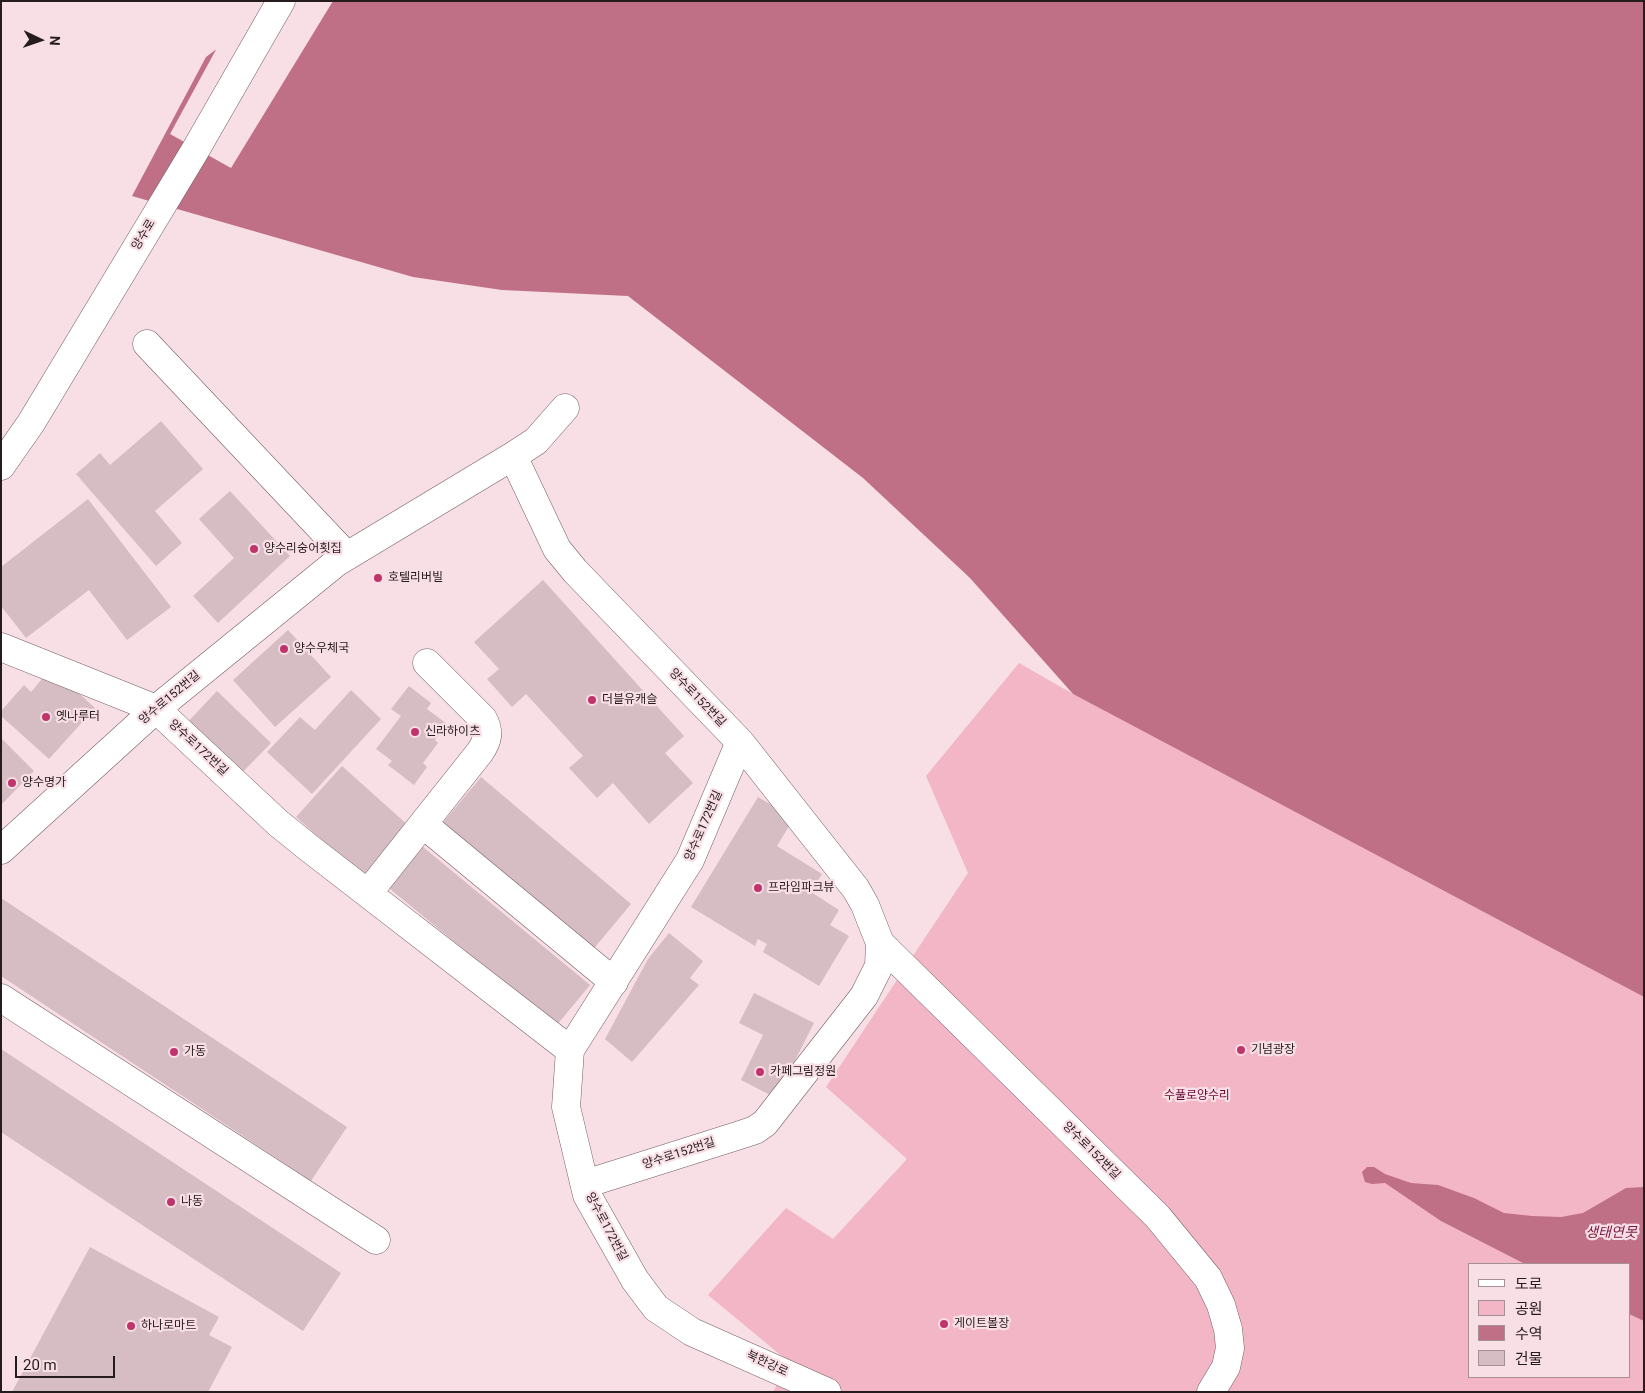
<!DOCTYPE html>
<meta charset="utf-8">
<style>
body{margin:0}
#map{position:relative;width:1645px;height:1393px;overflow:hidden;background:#f8dee5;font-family:Roboto,"Noto Sans KR",sans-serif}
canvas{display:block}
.frame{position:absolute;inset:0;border:2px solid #251c1e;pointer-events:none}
.legend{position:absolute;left:1468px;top:1263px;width:162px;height:115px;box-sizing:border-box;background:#f8dee5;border:1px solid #a49095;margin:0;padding:6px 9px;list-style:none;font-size:15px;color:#251c1e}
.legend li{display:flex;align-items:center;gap:10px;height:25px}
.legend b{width:25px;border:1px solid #a49095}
.north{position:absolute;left:15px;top:15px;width:50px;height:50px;-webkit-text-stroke:4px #f8dee5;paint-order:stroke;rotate:93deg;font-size:14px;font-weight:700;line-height:20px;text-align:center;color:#251c1e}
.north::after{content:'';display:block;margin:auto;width:18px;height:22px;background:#251c1e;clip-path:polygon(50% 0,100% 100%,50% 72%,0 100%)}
.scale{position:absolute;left:15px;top:1356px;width:100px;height:22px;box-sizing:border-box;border:2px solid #251c1e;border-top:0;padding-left:6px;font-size:15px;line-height:18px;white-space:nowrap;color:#251c1e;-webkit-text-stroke:4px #f8dee5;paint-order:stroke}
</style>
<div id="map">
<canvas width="1645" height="1393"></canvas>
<div class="frame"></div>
<ul class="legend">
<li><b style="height:6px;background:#fff"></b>도로</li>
<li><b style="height:14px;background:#f2b6c6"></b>공원</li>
<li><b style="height:14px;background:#bf6f86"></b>수역</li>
<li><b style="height:14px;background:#d6bdc3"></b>건물</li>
</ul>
<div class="north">N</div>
<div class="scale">20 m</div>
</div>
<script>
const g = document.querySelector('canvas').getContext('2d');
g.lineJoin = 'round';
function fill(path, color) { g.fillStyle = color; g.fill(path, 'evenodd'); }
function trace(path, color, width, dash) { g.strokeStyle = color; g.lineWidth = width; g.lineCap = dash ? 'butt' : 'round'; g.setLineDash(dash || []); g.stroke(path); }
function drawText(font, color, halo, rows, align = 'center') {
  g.font = font + ' Roboto,"Noto Sans KR",sans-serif'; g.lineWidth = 4.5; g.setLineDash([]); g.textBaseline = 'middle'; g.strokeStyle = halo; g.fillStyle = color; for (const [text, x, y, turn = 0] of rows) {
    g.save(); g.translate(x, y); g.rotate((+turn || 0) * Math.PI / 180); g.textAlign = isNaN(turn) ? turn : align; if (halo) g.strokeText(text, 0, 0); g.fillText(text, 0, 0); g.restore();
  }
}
fill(new Path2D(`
 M1019,663L1073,694L1644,997V1392H773L789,1362L708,1295L786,1208L833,1239L907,1159L826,1087L968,873L926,776ZM1469,1264H1629V1377H1469Z`), '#f2b6c6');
fill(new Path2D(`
 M281,1H1644V997L1073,694L970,578L863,478L628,296L502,290L413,277L132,196L206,57Z
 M1367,1167H1374L1385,1174L1411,1183L1438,1185L1474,1198L1504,1213L1532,1216L1561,1217L1583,1213L1626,1188L1644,1187V1321L1629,1314V1264H1525L1441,1221L1385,1183L1372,1184L1365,1182L1362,1172Z`), '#bf6f86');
fill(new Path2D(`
 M277,1H333L231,168L170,134L218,46Z`), '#f8dee5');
fill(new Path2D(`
 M161,421L203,469L155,511L182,543L156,566L76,474L100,453L110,465Z
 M230,491L290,556L218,623L193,596L234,558L199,519Z
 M88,499L171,607L127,640L89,590L26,638L1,606V567Z
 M543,580L684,736L665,753L693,783L649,824L613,783L597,798L569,768L583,756L526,694L512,707L487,679L499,669L474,642Z
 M288,630L331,677L275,727L233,680Z
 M51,668L95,708L49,759L1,716V711L24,685L31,692Z
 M409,686L431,703L427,709L447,724L435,740L438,743L423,763L427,767L414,785L388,765L392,761L376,749L401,716L391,709Z
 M351,690L381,719L312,794L267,752L300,717L315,730Z
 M217,691L271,743L237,778L184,726Z
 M1,738L34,771L1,805Z
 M342,766L409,826L363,877L296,817Z
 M481,777L631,904L591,952L441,825Z
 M758,797L794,818L777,846L822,874L811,892L839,910L830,925L849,936L819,986L763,952L767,944L758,939L755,946L691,907Z
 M423,847L590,985L556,1026L389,888Z
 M1,898L347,1127L311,1181L1,976Z
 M669,933L703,961L690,978L699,985L632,1062L605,1039L648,959Z
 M754,993L814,1023L776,1098L741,1080L763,1035L739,1023Z
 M1,1049L341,1273L303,1331L1,1132Z
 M90,1247L219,1317L209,1335L232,1347L208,1392H12Z`), '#d6bdc3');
const minor = new Path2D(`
 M147,344L347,556
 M513,456L536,441L565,408
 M1,647L156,709L278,823L309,848L570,1050L566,1107L587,1195L635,1280L656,1308L692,1332L827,1392
 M423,824L614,982
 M1,850L156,709L337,562L513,456L557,549L575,571L740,742L856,889L865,905L880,943L1158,1217L1208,1278L1221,1305L1228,1329L1230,1348L1226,1367L1211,1392
 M368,893L480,752C488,740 490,732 483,719L427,663
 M1,998L376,1240
 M570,1050L690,860L740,742
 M585,1184L740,1135L755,1130L765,1123L864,996L879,966L880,943`);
const major = new Path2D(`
 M1,466L31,423L196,149L281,1`);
trace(minor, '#735d62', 29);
trace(major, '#735d62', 29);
trace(minor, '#fff', 28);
trace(major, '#fff', 28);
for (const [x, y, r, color] of [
 [254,549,5,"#bf346b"],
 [378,578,5,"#bf346b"],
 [284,649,5,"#bf346b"],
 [592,700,5,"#bf346b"],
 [46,717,5,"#bf346b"],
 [415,732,5,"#bf346b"],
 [12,783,5,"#bf346b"],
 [758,888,5,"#bf346b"],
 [1241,1050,5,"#bf346b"],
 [174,1052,5,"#bf346b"],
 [760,1072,5,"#bf346b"],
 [171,1202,5,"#bf346b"],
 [944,1324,5,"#bf346b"],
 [131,1326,5,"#bf346b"]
]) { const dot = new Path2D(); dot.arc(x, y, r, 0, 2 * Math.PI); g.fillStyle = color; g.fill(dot); trace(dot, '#f8dee5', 2); }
drawText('12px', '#251c1e', '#f8dee5', [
 ["양수로",144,235,-59],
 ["양수로152번길",170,698,-40],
 ["양수로152번길",697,698,46],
 ["양수로172번길",198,748,43],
 ["양수로172번길",704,826,-66],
 ["양수로152번길",1091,1151,45],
 ["양수로152번길",679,1154,-18],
 ["양수로172번길",606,1227,62],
 ["북한강로",767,1364,25]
]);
drawText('12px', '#251c1e', '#f8dee5', [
 ["양수리숭어횟집",264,549],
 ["호텔리버빌",388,578],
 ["양수우체국",294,649],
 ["더블유캐슬",602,700],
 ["옛나루터",56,717],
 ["신라하이츠",425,732],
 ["양수명가",22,783],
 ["프라임파크뷰",768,888],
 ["기념광장",1251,1050],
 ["가동",184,1052],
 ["카페그림정원",770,1072],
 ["나동",181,1202],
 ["게이트볼장",954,1324],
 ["하나로마트",141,1326]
], 'left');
drawText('12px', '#6c0735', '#f8dee5', [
 ["수풀로양수리",1197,1096]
]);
drawText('italic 14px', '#7a1941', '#f8dee5', [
 ["생태연못",1611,1233]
]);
</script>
